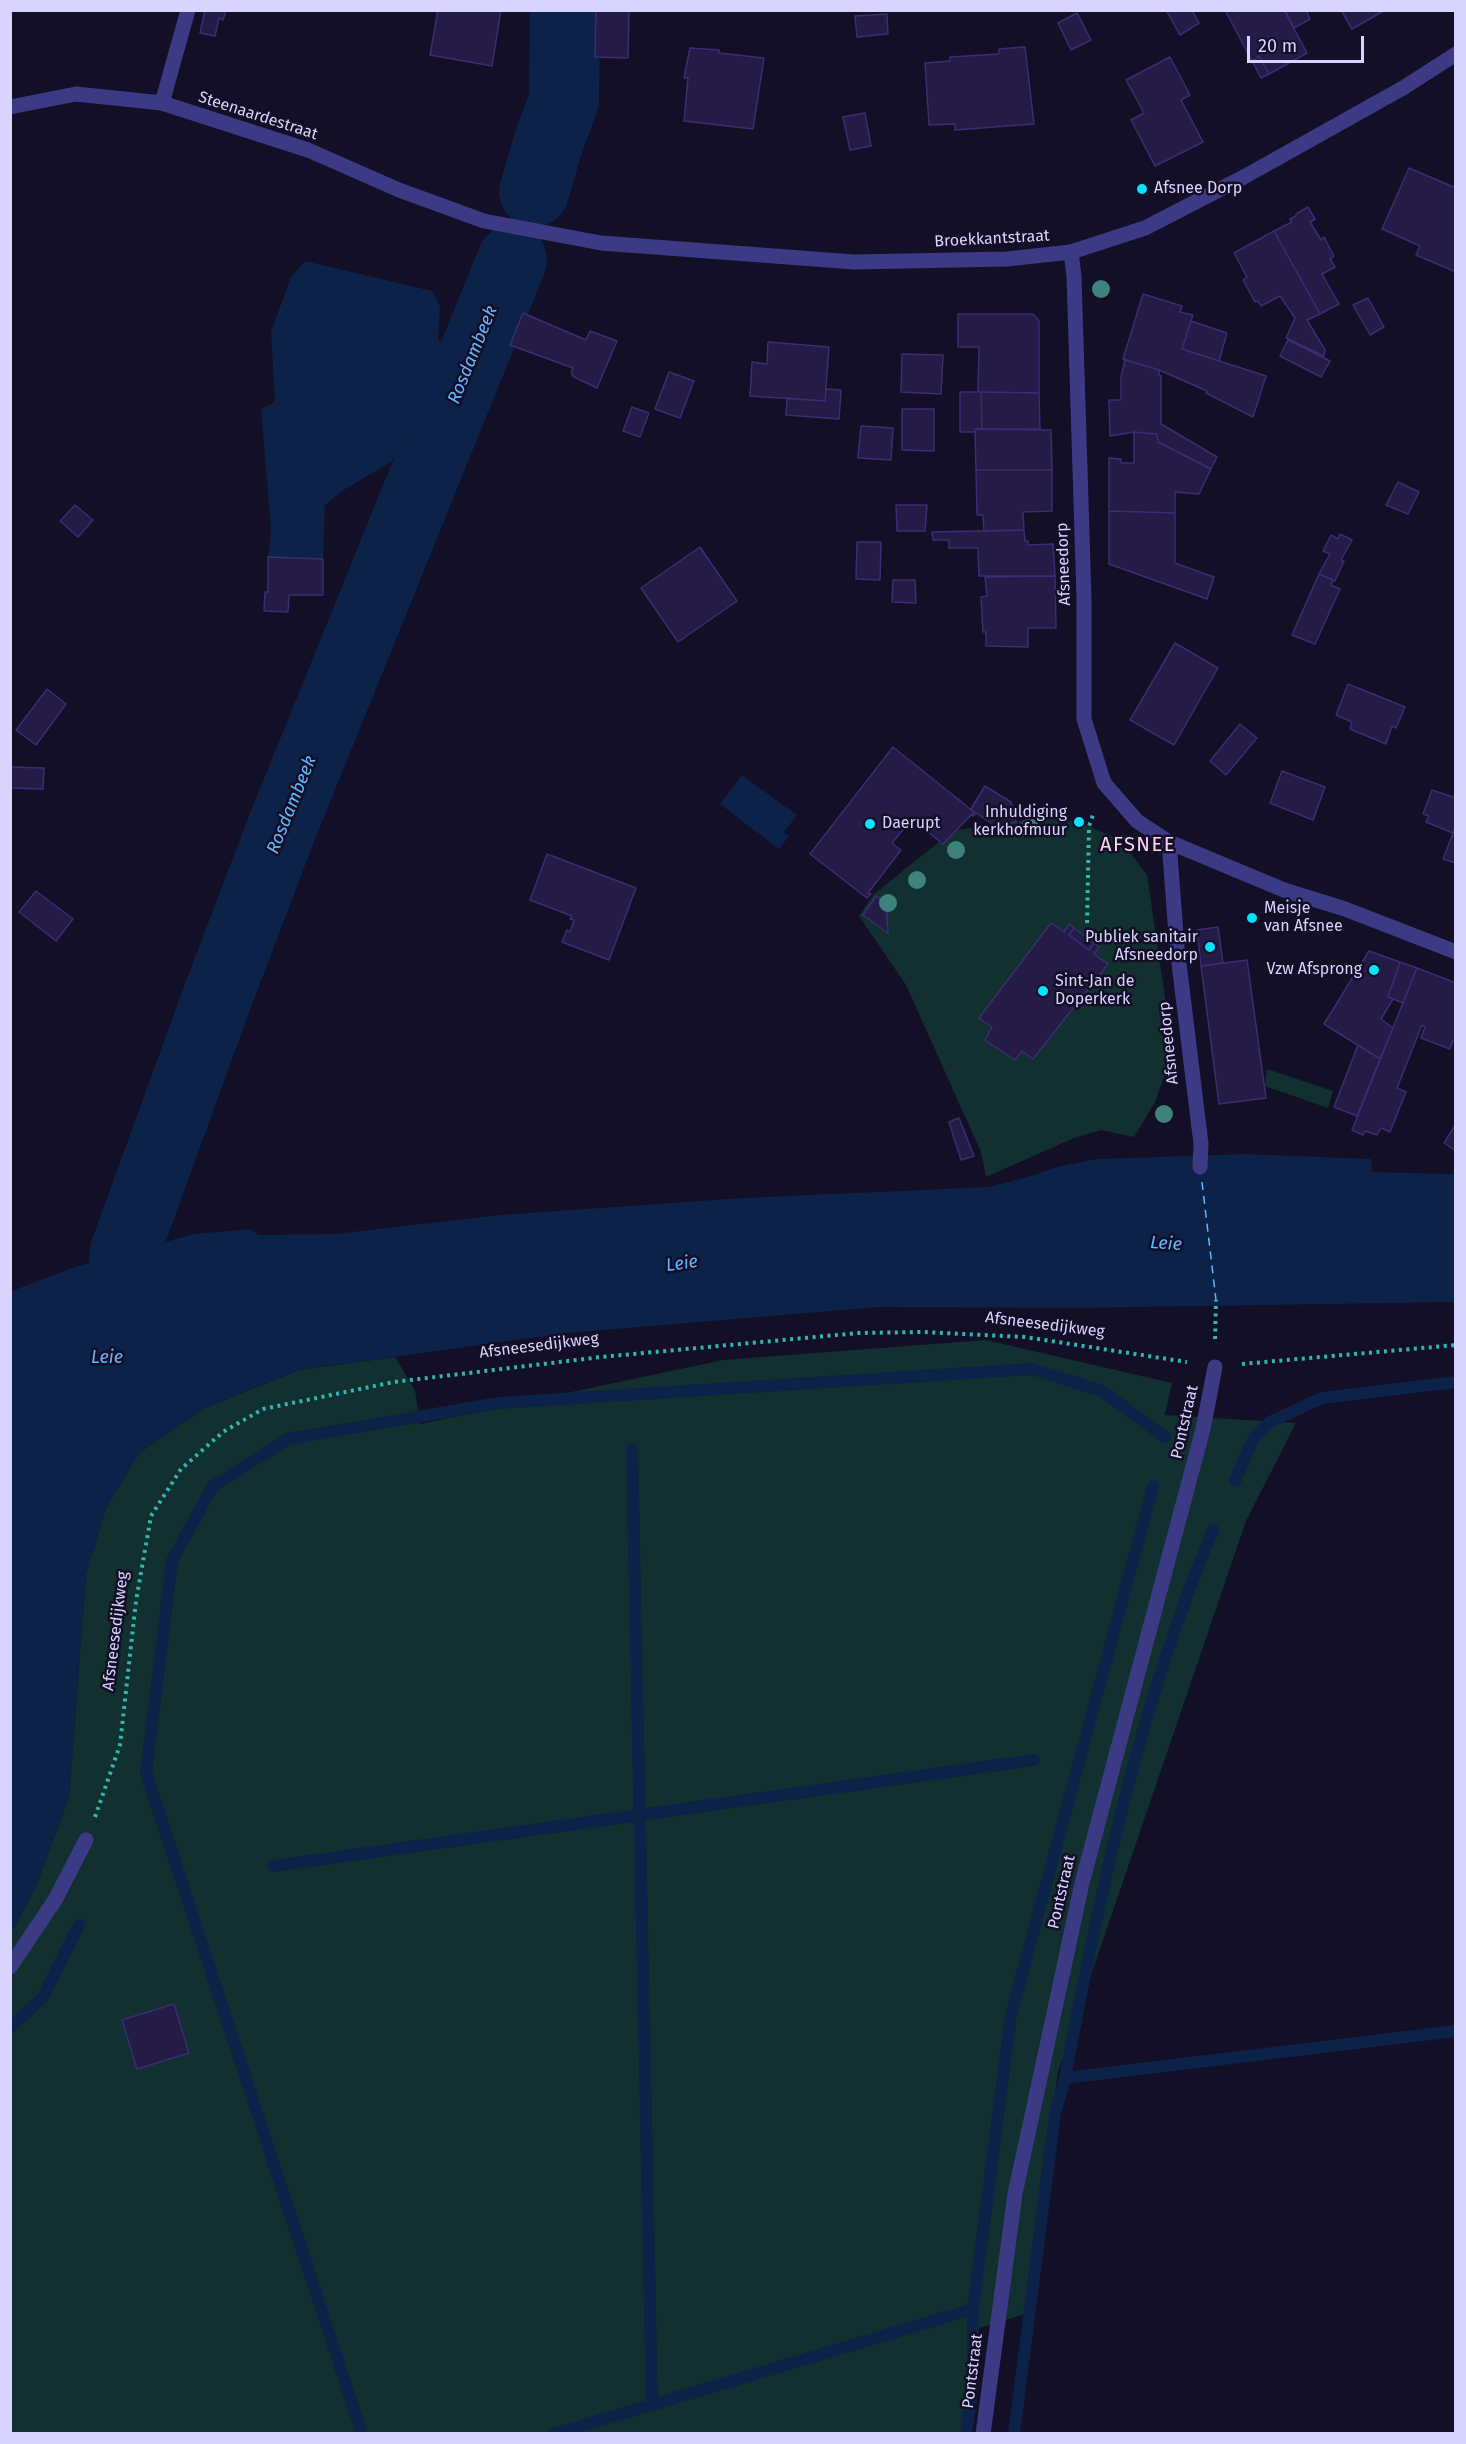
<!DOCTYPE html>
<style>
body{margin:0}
#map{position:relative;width:1466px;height:2444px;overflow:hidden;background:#130f26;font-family:"Fira Sans",sans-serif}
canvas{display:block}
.frame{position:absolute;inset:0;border:12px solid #d9d4ff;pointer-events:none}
.scale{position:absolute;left:1247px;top:36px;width:117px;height:27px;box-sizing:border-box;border:3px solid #d9d4ff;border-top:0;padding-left:8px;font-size:18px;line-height:21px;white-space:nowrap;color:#d9d4ff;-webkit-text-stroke:4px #130f26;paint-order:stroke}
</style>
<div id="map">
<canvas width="1466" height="2444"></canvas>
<div class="frame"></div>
<div class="scale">20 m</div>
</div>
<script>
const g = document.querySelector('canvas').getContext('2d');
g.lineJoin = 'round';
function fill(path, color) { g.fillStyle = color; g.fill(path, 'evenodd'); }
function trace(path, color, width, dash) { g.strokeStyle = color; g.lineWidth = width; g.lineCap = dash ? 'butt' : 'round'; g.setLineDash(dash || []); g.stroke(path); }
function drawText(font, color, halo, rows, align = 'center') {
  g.font = font + ' "Fira Sans",sans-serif'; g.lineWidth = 5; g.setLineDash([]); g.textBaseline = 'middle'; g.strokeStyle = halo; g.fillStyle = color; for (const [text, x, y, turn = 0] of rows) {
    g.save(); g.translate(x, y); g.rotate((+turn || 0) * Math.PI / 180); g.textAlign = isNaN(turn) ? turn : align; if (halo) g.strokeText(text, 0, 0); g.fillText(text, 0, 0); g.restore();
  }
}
fill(new Path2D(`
 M1038,818L1076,821L1121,840L1147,875L1173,1051L1155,1102L1134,1137L1101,1130L1074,1138L986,1177L981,1152L906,985L859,916L874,894L939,842L943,844L957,830Z
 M1267,1069L1333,1091L1328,1108L1265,1086Z
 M986,1340L1172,1383L1165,1415L1296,1423L1246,1521L1058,2072L1025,2314L976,2329L961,2433L11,2434V1933L36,1886L69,1797L86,1574L106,1508L139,1453L207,1407L299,1370L395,1357L415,1390L420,1424L723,1360ZM174,2005L188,2053L137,2069Z`), '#12302f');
fill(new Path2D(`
 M305,261L432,291L440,306L438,340L451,348L431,398L417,441L404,439L391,462L342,491L325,505L323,559L268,557L271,530L261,409L275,402L271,332L291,277Z
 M742,775L797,815L784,832L789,836L779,849L720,804Z
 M1245,1154L1371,1159L1372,1172L1455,1174V1302L1075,1308L879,1307L567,1333L299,1370L207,1407L139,1453L106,1508L86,1574L69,1797L36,1886L11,1933L10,1293L17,1289L72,1268L194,1234L250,1229L259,1235L335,1234L500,1215L742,1198L988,1187L1028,1177L1056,1167L1097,1159Z`), '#0c2248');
trace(new Path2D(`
 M431,398L453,405
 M632,1449L652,2404
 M1235,1481L1253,1439L1270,1422L1322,1398L1456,1382
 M274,1866L1034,1760
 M10,2028L43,1997L79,1925
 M1065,2078C1100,1892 1139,1705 1213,1530
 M362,2434L146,1773L172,1561L212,1487L288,1439L499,1403L1032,1369L1102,1391L1165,1437
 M554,2434L973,2309L1011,2015L1153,1486
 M966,2434L973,2384V2309
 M1014,2434L1055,2114L1065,2078L1456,2031`), '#0c2248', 12);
trace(new Path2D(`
 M534,192L548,144L564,100L565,10
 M118,1350L125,1251L217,998L281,830L512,260`), '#0c2248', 70);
trace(new Path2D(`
 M1202,1182L1216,1300`), '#62b6ff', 1.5, [8, 6]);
const building = new Path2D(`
 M205,10H226L223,20L219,18L215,36L200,33Z
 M438,10H501L492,66L430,55Z
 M596,10H629L628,58L595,57Z
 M1166,10H1192L1199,23L1180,35Z
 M1225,10H1284L1307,53L1269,74L1259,56L1252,61Z
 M1285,10H1306L1310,19L1294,28Z
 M1341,10H1385L1352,29Z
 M1077,13L1091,40L1071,50L1058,23Z
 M887,14L888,34L857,37L855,16Z
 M1025,47L1034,124L955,130V124L929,125L925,63L950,61V57L999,54V49Z
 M690,48L719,50V53L764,58L753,129L684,121L688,78H684Z
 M1259,56L1269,74L1261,78L1252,61Z
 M1170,57L1190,95L1181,100L1203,142L1155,166L1131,120L1144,113L1126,80Z
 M865,113L871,146L850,150L843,117Z
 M1409,168L1456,188V272L1416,255L1420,246L1382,229Z
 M1308,207L1315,219L1310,222L1321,240L1324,237L1334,256L1330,259L1335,267L1322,274L1339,304L1320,314L1274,231L1292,222L1290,219L1296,216V214Z
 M1274,231L1320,314L1307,320L1325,350L1324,356L1286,338L1295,318L1280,296L1261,306L1258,301L1255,302L1243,280L1247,277L1234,253Z
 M1143,294L1182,306L1180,312L1193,315L1182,349L1266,376L1253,417L1206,393L1207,391L1159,370L1123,359Z
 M1368,298L1384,327L1370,335L1353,305Z
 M523,313L586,340L590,331L617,341L597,388L574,377L571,373L573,368L510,345Z
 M958,314H1033L1039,321V393L978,392L979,347H958Z
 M1191,321L1227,333L1219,361L1182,349Z
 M1288,340L1330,361L1321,377L1280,356Z
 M768,342L829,347L825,401L750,396L752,362L767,364Z
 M902,354L943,355L941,394L901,392Z
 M1125,360L1159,370V375L1161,376V424L1217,457L1211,469L1158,442L1157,434L1134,432L1110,436L1109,400H1121V377Z
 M669,372L694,381L680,418L655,409Z
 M826,389L841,390L839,419L786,415L787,398L825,401Z
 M960,392H981L982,429H975V432H960Z
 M981,392L1039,393L1040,429H982Z
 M632,407L649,413L640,437L623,431Z
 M902,409H934V451L902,450Z
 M861,426L893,428L891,460L858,458Z
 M975,429L1051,430L1052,470H976Z
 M1134,432L1157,434L1158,442L1211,469L1199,494L1175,492V513L1109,511V458L1121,459V463H1134Z
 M976,470H1052V511L1023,512L1024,530L984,531L983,515H977Z
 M1398,482L1419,492L1408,514L1386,505Z
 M75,505L93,520L78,537L60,521Z
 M896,505H927L925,531H897Z
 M1109,511L1175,513V563L1214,577L1207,599L1109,564Z
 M1024,530L1025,541H1028V545L1053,544L1055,576H979L978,548H949V540H933L932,532Z
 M1340,534L1352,540L1341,560L1344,561L1335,581L1319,574L1330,554L1323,551L1331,535L1338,539Z
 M857,542H881L880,580L856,579Z
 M700,547L737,601L678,642L641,588Z
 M268,557L323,559V595H289L288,612L264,611L265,592H268Z
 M1319,574L1333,580L1331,585L1340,589L1315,644L1292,635Z
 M1055,576L1056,628H1028V647L986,646V632H983L981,597L987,596L985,577Z
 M893,580H915L916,603L892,602Z
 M1175,643L1218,668L1174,745L1130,720Z
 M1348,684L1405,707L1396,728L1392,726L1386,744L1350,729L1352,722L1336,715Z
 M47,689L66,704L36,745L16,730Z
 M1240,724L1257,738L1226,775L1210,761Z
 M893,747L974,812L943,844L912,819L892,843L901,850L868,893L871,894L867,898L810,854Z
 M10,767L44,768L43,789L10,788Z
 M1282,771L1325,787L1313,820L1270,803Z
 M985,786L1011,802L1016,822L995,826L976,813L973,816L971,815L974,812L971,809Z
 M1432,790L1456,798V826L1453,833L1426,822L1429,816L1423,814Z
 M1456,826V863L1443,859Z
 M547,854L636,888L609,960L562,942L567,930L570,932L574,920L570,919L572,916L530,900Z
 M36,891L73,919L56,941L19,912Z
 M876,896L886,903L888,933L863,915Z
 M1051,923L1064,932L1069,924L1074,928L1069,935L1089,950L1094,943L1099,947L1094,954L1108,964L1033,1059L1022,1051L1015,1060L985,1040L992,1027L979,1018Z
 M1218,927L1223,963L1201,966L1197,930Z
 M1074,928L1094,943L1089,950L1069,935Z
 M1369,951L1400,962L1388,997L1393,999L1381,1019L1393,1028L1380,1059L1324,1024Z
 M1247,960L1266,1098L1219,1104L1201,966Z
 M1400,962L1417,968L1403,1003L1388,997Z
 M1417,968L1456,983V1041L1453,1040L1450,1049L1421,1038L1425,1027L1422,1025L1397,1088L1406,1092L1390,1132L1381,1128L1377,1135L1365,1131L1363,1135L1352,1130Z
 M1358,1045L1380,1059L1357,1116L1334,1107Z
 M959,1118L974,1156L961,1160L949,1122Z
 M1456,1124V1151L1444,1143Z
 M174,2004L189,2053L137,2069L122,2020Z`);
fill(building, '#241b47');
trace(building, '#3b2d73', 1.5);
trace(new Path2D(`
 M1087,923L1089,826L1094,812
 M1215,1339L1216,1300
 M1242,1364L1456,1345
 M95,1817L120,1745L136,1601L151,1516L181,1469L223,1432L263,1409L394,1382L601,1357L858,1333L923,1332L1025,1337L1187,1362`), '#2fb8b0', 4, [3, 4.5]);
trace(new Path2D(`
 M162,103L188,10
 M1071,252L1074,276L1084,598V719L1104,783L1137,821L1169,842L1284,890L1345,909L1456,952
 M1169,842L1177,947L1201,1144L1200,1167
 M10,1967L55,1900L86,1840
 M983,2434L1015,2194L1082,1883L1203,1429L1215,1367`), '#3d3a85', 15);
trace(new Path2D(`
 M10,107L76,94L162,103L308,150L399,190L484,221L601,243L854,262L1007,259L1071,252L1145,228L1242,178L1403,88L1456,54`), '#3d3a85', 15);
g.fillStyle = '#3d827b';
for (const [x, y] of [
 [1101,289],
 [1030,827],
 [956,850],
 [917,880],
 [888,903],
 [1164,1114]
]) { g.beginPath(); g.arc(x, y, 9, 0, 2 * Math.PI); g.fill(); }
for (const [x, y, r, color] of [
 [1142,189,6,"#00e5ff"],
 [1079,822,6,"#00e5ff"],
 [870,824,6,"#00e5ff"],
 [1252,918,6,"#00e5ff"],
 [1210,947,6,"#00e5ff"],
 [1374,970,6,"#00e5ff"],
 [1043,991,6,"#00e5ff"]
]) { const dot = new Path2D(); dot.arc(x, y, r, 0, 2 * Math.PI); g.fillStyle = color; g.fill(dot); trace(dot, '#130f26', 2); }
drawText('16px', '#d9d4ff', '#130f26', [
 ["Steenaardestraat",258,116,18],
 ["Broekkantstraat",992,239,-3],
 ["Afsneedorp",1064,564,-92],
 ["Afsneedorp",1169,1043,-96],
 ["Afsneesedijkweg",1045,1325,7],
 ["Afsneesedijkweg",539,1346,-7],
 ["Pontstraat",1185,1422,-77],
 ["Afsneesedijkweg",116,1631,-83],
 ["Pontstraat",1062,1892,-77],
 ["Pontstraat",973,2371,-83]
]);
drawText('16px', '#d9d4ff', '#130f26', [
 ["Afsnee Dorp",1154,189],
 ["Inhuldiging",1067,813,"right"],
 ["kerkhofmuur",1067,831,"right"],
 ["Daerupt",882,824],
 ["Meisje",1264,909],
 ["van Afsnee",1264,927],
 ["Publiek sanitair",1198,938,"right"],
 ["Afsneedorp",1198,956,"right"],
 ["Vzw Afsprong",1362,970,"right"],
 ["Sint-Jan de",1055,982],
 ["Doperkerk",1055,1000]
], 'left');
drawText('italic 18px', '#62b6ff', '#130f26', [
 ["Rosdambeek",473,355,-68],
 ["Rosdambeek",292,805,-68],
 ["Leie",1166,1244,4],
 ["Leie",682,1264,-8],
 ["Leie",107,1358]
]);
g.letterSpacing = '1.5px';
drawText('20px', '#ffd6f0', '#130f26', [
 ["AFSNEE",1138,845]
]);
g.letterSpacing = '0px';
</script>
